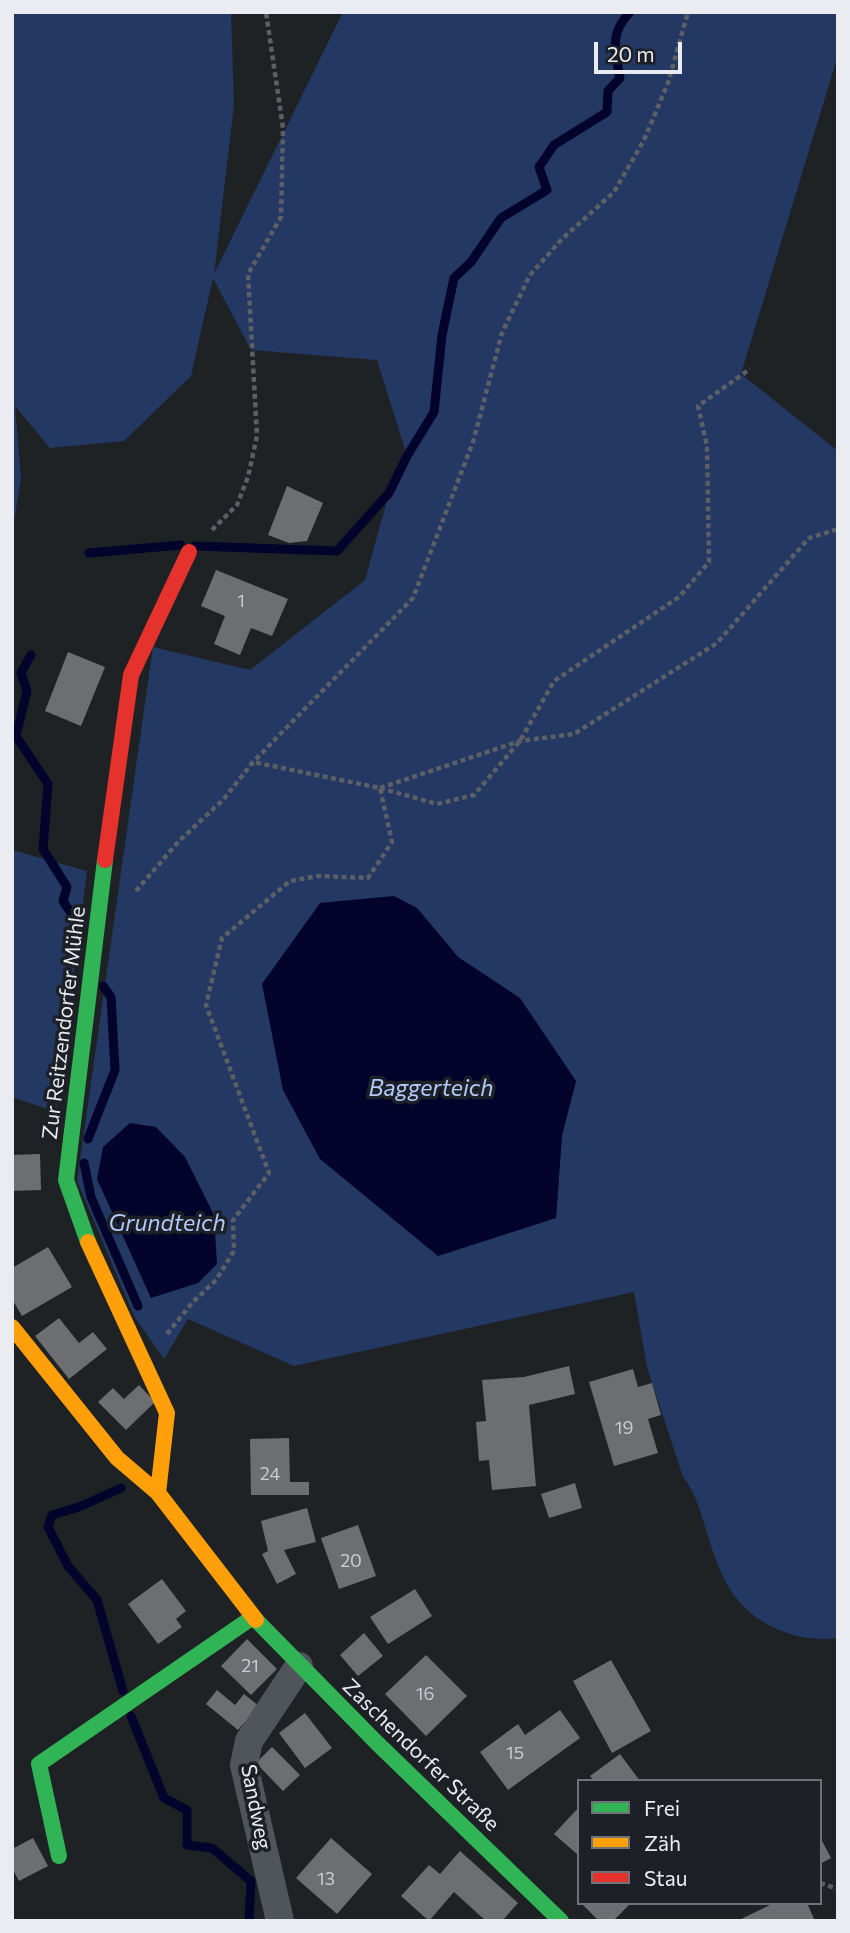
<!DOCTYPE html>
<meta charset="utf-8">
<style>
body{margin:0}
#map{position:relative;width:850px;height:1933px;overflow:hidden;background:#1f2225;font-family:Commissioner,sans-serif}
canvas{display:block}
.frame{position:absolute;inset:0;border:14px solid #eaecf1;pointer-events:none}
.legend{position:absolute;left:577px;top:1779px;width:245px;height:126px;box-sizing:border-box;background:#1d2127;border:2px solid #6f7278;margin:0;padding:9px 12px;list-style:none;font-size:21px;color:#eaecf1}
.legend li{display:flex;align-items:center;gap:14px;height:35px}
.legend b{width:35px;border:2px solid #6f7278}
.scale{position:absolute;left:594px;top:42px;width:88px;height:32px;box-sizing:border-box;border:4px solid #eaecf1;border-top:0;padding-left:9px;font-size:21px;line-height:24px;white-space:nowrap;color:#eaecf1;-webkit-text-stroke:5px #1d2127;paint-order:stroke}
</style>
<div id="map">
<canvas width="850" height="1933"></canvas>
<div class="frame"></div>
<ul class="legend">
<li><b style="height:9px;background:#30b455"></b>Frei</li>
<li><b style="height:9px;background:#ff9f0a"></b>Zäh</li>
<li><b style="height:9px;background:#e5322d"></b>Stau</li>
</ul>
<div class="scale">20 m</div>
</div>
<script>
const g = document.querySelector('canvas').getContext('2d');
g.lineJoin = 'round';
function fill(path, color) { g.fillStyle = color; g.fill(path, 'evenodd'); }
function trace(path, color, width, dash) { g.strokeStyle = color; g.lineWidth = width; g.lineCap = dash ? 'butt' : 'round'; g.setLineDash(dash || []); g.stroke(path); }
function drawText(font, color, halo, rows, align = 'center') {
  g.font = font + ' Commissioner,sans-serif'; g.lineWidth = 7; g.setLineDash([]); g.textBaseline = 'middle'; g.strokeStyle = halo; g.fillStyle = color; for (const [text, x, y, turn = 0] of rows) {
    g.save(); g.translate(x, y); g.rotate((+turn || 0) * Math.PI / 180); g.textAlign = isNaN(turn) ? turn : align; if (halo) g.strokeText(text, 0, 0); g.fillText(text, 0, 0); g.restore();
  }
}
fill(new Path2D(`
 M12,12H231L234,105L214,274L343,12H838V55L741,374L838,451V1638C801,1643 760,1628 737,1599C723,1582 714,1556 708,1536C701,1515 697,1494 683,1477L647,1367L634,1292L294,1366L188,1319L164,1359L134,1316L77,1181L153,647L250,670L365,580L389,493L407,456L377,360L251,350L213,278L191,376L124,441L50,448L15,406L21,479L12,535ZM417,908L458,957L576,1081L562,1135L556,1218Z
 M12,850L87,871L56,1112L12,1097Z`), '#233863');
fill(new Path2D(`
 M394,896L417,908L458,957L520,998L576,1081L562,1135L556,1218L438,1256L320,1159L283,1090L262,984L320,903Z
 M130,1123L156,1127L185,1157L214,1215L217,1264L198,1283L151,1298L97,1179L103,1147Z`), '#03032c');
trace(new Path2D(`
 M195,546L337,551L389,493L407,456L434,412L442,335L454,278L471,262L501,218L547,190L539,167L554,145L607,112L608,91L620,78C615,51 609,34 630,12
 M89,553L181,545
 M31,655L21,673L27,691L16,736L48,784L43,849L67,887L63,901L77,922L78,934
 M88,1139L115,1070L111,997L103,986
 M84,1163L91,1197L138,1306
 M121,1488L79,1507L52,1515L48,1527L68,1566L97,1600L123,1691
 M131,1716L164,1798L187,1810V1845L212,1848L251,1881L249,1921`), '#03032c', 9);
fill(new Path2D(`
 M287,486L323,503L307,541L289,543L268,535Z
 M216,570L288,599L272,636L251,628L240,655L214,644L225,616L201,606Z
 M68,652L105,667L81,726L45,711Z
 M40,1154L41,1190L12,1191V1155Z
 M48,1247L72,1287L22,1316L12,1299V1268Z
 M59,1318L79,1343L93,1332L107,1349L69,1379L35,1336Z
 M569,1366L575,1394L529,1405L536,1486L492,1490L489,1460L479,1461L476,1422L486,1421L482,1380L524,1377Z
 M633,1369L638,1387L652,1383L661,1415L648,1419L658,1453L614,1466L589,1382Z
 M139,1385L155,1402L126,1430L98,1402L113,1388L124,1399Z
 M289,1438L290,1482H309V1495H251L250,1439Z
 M575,1483L582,1508L549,1518L541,1494Z
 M307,1508L316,1542L284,1550L296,1574L277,1584L262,1554L268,1551L261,1521Z
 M358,1525L376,1576L339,1589L321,1538Z
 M162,1579L186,1611L176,1619L182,1627L158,1644L128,1604Z
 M415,1589L432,1616L388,1644L370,1617Z
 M364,1633L383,1656L358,1676L340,1655Z
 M247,1639L277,1669L251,1695L221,1666Z
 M426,1655L467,1696L426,1736L385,1694Z
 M611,1660L651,1731L612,1753L573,1681Z
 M217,1690L235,1705L244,1694L259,1706L238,1730L206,1704Z
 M560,1710L580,1738L508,1790L480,1752L518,1724L525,1735Z
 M305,1713L332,1748L305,1768L279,1733Z
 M272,1747L300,1775L283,1791L256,1763Z
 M620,1754L640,1781H594L590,1776Z
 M579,1807V1854L578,1855L554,1834Z
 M820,1837L831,1858L820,1864Z
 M33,1838L48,1866L19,1881L12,1868V1849Z
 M331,1838L372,1874L337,1914L296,1878Z
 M460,1851L518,1903L502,1921H486L454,1892L429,1921L401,1896L429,1865L440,1874Z
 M581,1903H627L629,1905L613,1921H599Z
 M774,1903H807L815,1921H737Z`), '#6c6e71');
trace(new Path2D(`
 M212,530L237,505L248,477L257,436L248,274L281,217L283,128L266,12
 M380,788L437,804L474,795L520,741L554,681L679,597L709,562L707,446L698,406L750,369
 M380,788L520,741L574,734L717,643L809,538L838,529
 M136,891L179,841L223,800L253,762L413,598L473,442L502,333L530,275L562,239L614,192L644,140L668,83L688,12
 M167,1334L192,1303L216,1280L234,1251L233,1220L269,1173L206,1005L222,938L290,881L318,876L368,878L392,842L380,788L253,762
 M820,1883L838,1889`), '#5c5f65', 4.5, [5, 3.5]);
trace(new Path2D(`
 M280,1921L244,1765L249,1741L299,1666`), '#50545b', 28);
trace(new Path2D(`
 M88,1242L66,1180L105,860
 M256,1620L377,1743L561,1921
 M59,1856L39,1764L253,1617`), '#30b455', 16);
trace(new Path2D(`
 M88,1242L167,1413L158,1493
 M12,1327L117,1458L158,1493L256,1620`), '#ff9f0a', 16);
trace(new Path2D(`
 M105,860L131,675L189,552`), '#e5322d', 16);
drawText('18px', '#caccd1', null, [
 ["1",241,601],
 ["19",624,1428],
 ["24",270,1474],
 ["20",351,1561],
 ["21",250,1666],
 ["16",425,1694],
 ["15",515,1753],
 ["13",326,1879]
]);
drawText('21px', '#eaecf1', '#1d2127', [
 ["Zur Reitzendorfer Mühle",64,1023,-83],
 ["Zaschendorfer Straße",421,1755,44],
 ["Sandweg",256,1807,79]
]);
drawText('italic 23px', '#b1c9fa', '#1d2127', [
 ["Baggerteich",431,1088],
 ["Grundteich",167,1223]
]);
</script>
